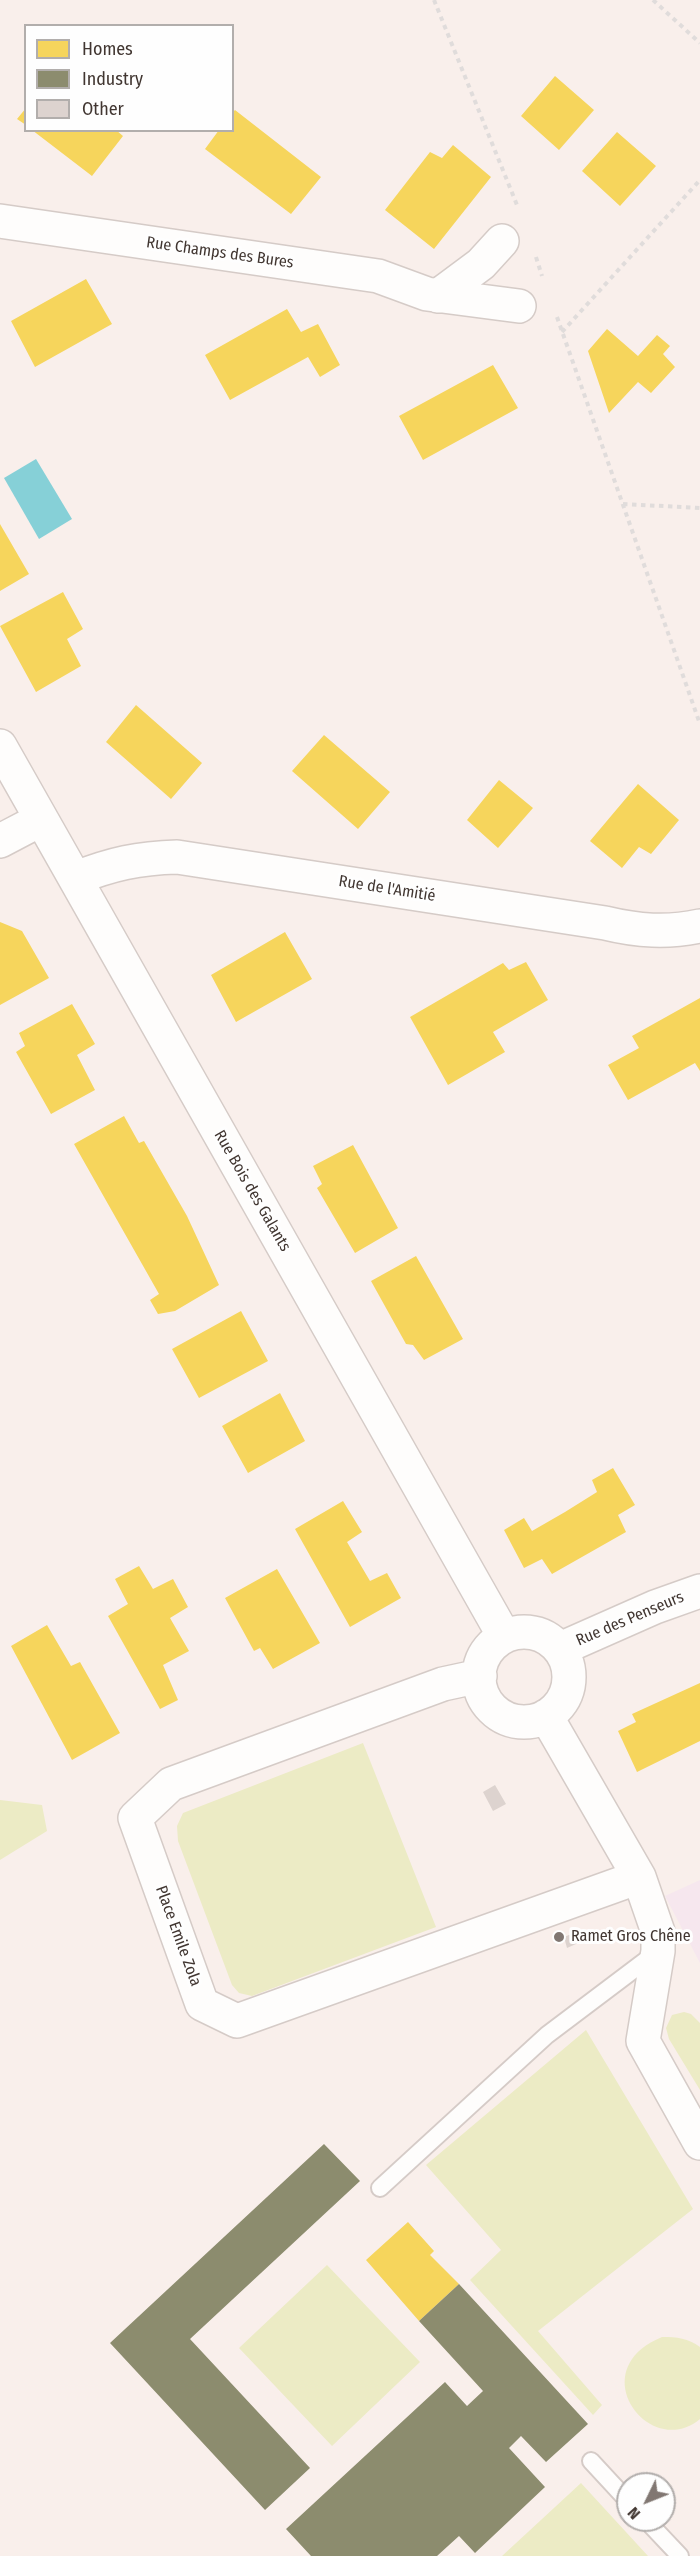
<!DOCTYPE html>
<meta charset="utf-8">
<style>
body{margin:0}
#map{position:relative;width:700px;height:2556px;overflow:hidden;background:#f9efeb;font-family:"Fira Sans Condensed",sans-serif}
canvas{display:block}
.legend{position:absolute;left:24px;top:24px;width:210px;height:108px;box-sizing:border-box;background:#fefefe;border:2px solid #b2aeac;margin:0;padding:8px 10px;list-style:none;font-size:18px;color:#413631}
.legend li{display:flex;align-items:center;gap:12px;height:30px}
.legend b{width:30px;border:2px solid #b2aeac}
.north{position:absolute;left:616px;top:2472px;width:60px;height:60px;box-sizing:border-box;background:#fefefe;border:2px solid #b2aeac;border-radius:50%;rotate:227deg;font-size:16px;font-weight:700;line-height:24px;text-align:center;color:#413631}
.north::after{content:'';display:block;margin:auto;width:21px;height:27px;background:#817772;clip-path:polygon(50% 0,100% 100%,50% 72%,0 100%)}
</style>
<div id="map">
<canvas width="700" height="2556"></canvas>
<ul class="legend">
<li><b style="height:16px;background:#f6d55c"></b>Homes</li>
<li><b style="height:16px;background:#8c8c6e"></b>Industry</li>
<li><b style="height:16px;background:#ddd3cf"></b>Other</li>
</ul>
<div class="north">N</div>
</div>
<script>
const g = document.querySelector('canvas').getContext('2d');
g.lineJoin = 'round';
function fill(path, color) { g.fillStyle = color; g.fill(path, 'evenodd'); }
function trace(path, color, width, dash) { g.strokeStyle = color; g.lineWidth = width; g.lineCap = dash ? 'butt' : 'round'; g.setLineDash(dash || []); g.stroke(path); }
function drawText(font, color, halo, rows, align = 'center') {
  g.font = font + ' "Fira Sans Condensed",sans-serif'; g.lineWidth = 6; g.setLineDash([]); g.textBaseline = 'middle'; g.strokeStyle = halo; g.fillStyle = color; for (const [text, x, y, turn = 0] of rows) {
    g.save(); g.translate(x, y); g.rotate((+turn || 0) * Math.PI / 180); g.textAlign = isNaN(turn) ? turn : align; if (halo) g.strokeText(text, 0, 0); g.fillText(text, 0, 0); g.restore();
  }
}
fill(new Path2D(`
 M700,1880V1963L665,1896Z`), '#f6e7ee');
fill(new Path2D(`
 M363,1743L436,1927L252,1996L239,1993L232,1985L178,1841L177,1826L183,1813Z
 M0,1800L42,1805L47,1831L0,1860Z
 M684,2012L691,2014L700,2023V2090L669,2039L666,2028L672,2015Z
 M586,2030L693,2209L538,2331L602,2405L593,2415L470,2280L501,2250L426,2165Z
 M327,2265L420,2362L332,2446L239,2348Z
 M662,2337C677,2337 688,2338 700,2347V2419C650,2461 581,2370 662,2337Z
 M581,2483L648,2556H502Z`), '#ecebc5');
fill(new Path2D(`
 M36,459L72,519L39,539L4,478Z`), '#86d0d7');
fill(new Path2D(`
 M555,76L594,110L559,150L521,116Z
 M26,108V125L17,119Z
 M235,110L321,177L291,214L205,149L219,130H232V113Z
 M32,130H116L123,136L92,176Z
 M617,132L656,166L620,206L582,171Z
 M453,145L491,177L434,249L385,210L430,152L442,158Z
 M86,279L112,324L35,367L11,321Z
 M287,309L301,332L318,324L340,365L320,377L308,357L230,400L205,355Z
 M607,329L638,356L657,335L670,346L663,354L675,367L651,393L638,382L609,413L588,351Z
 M493,365L518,408L423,460L399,416Z
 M0,524L29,574L0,591Z
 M63,592L83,629L67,639L81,666L36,692L0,626Z
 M136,705L202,763L171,799L106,742Z
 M324,735L390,792L358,829L292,771Z
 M499,780L533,808L498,848L467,820Z
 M638,784L679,820L651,854L639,847L622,868L590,841Z
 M0,922L22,931L49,978L0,1005Z
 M285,932L312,979L236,1022L211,975Z
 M526,962L548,1000L493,1032L505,1052L448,1085L410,1017L503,963L509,970Z
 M700,998V1071L695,1063L628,1100L608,1065L639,1048L632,1036Z
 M72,1004L95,1044L77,1055L95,1090L51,1114L16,1052L25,1046L19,1033Z
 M124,1116L139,1143L144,1141L187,1216L219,1285L175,1311L158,1314L150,1300L159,1294L74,1144Z
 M353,1145L398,1228L355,1253L317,1188L322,1184L313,1166Z
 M416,1256L463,1339L424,1360L413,1345L406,1344L371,1281Z
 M241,1311L268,1361L199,1398L172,1349Z
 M280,1393L305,1441L248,1473L222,1426Z
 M613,1468L635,1505L618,1515L626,1532L552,1574L542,1559L524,1568L504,1530L524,1518L532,1531L565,1512L597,1492L592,1480Z
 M343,1501L362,1532L347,1542L370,1581L387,1573L401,1598L350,1627L295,1529Z
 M139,1566L153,1589L173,1579L188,1607L170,1618L189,1651L163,1665L178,1700L160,1709L108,1616L128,1604L115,1579Z
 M277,1569L320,1643L273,1669L260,1648L254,1651L225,1598Z
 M47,1625L71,1666L80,1662L120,1733L72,1760L11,1646Z
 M700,1683V1741L637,1772L618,1731L636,1722L632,1714Z
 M408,2222L434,2251L430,2255L459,2284L419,2321L366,2260Z`), '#f6d55c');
fill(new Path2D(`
 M324,2144L360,2181L190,2339L310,2468L265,2510L110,2343Z
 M459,2284L588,2424L546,2462L521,2436L509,2448L545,2487L475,2553L459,2536L437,2556H311L286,2529L445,2382L467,2406L483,2391L419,2321Z`), '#8c8c6e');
fill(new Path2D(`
 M495,1785L506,1804L493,1811L483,1792Z
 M581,1930L585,1940L567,1948L564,1937Z`), '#ddd3cf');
const lane = new Path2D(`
 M380,2188L547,2035L657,1952
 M591,2461L628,2501
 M646,2520L680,2556`);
const street = new Path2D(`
 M0,221L378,276L427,294L519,306
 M438,296L481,264L502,241
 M0,746L504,1636
 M0,841L40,820
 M76,878C112,864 138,858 177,857L605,923C638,931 667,933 700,926
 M479 1677a45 45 0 1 1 90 0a45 45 0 1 1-90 0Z
 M560,1649L655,1607L700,1591
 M480,1676L443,1684L171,1784L135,1818L202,2004L237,2021L639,1877
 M546,1716L639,1877L658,1932V1951L643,2041L700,2143`);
trace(lane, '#d5cbc7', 20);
trace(street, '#d5cbc7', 36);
trace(new Path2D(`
 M434,0L517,205
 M653,0L700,43
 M536,257L542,276
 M557,317L700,724
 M562,332L700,180
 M623,504L700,508`), '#e0dcdb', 4, [4.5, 4.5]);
trace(lane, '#fefdfc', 16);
trace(street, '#fefdfc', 33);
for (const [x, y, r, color] of [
 [559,1937,6,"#817772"]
]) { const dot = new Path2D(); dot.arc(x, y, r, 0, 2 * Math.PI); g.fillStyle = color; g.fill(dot); trace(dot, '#fefefe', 2); }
drawText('16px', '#413631', '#fefefe', [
 ["Rue Champs des Bures",220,253,8],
 ["Rue de l'Amitié",387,889,9],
 ["Rue Bois des Galants",252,1191,60],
 ["Rue des Penseurs",630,1619,-23],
 ["Place Emile Zola",178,1936,70]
]);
drawText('16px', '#413631', '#fefefe', [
 ["Ramet Gros Chêne",571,1937]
], 'left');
</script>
